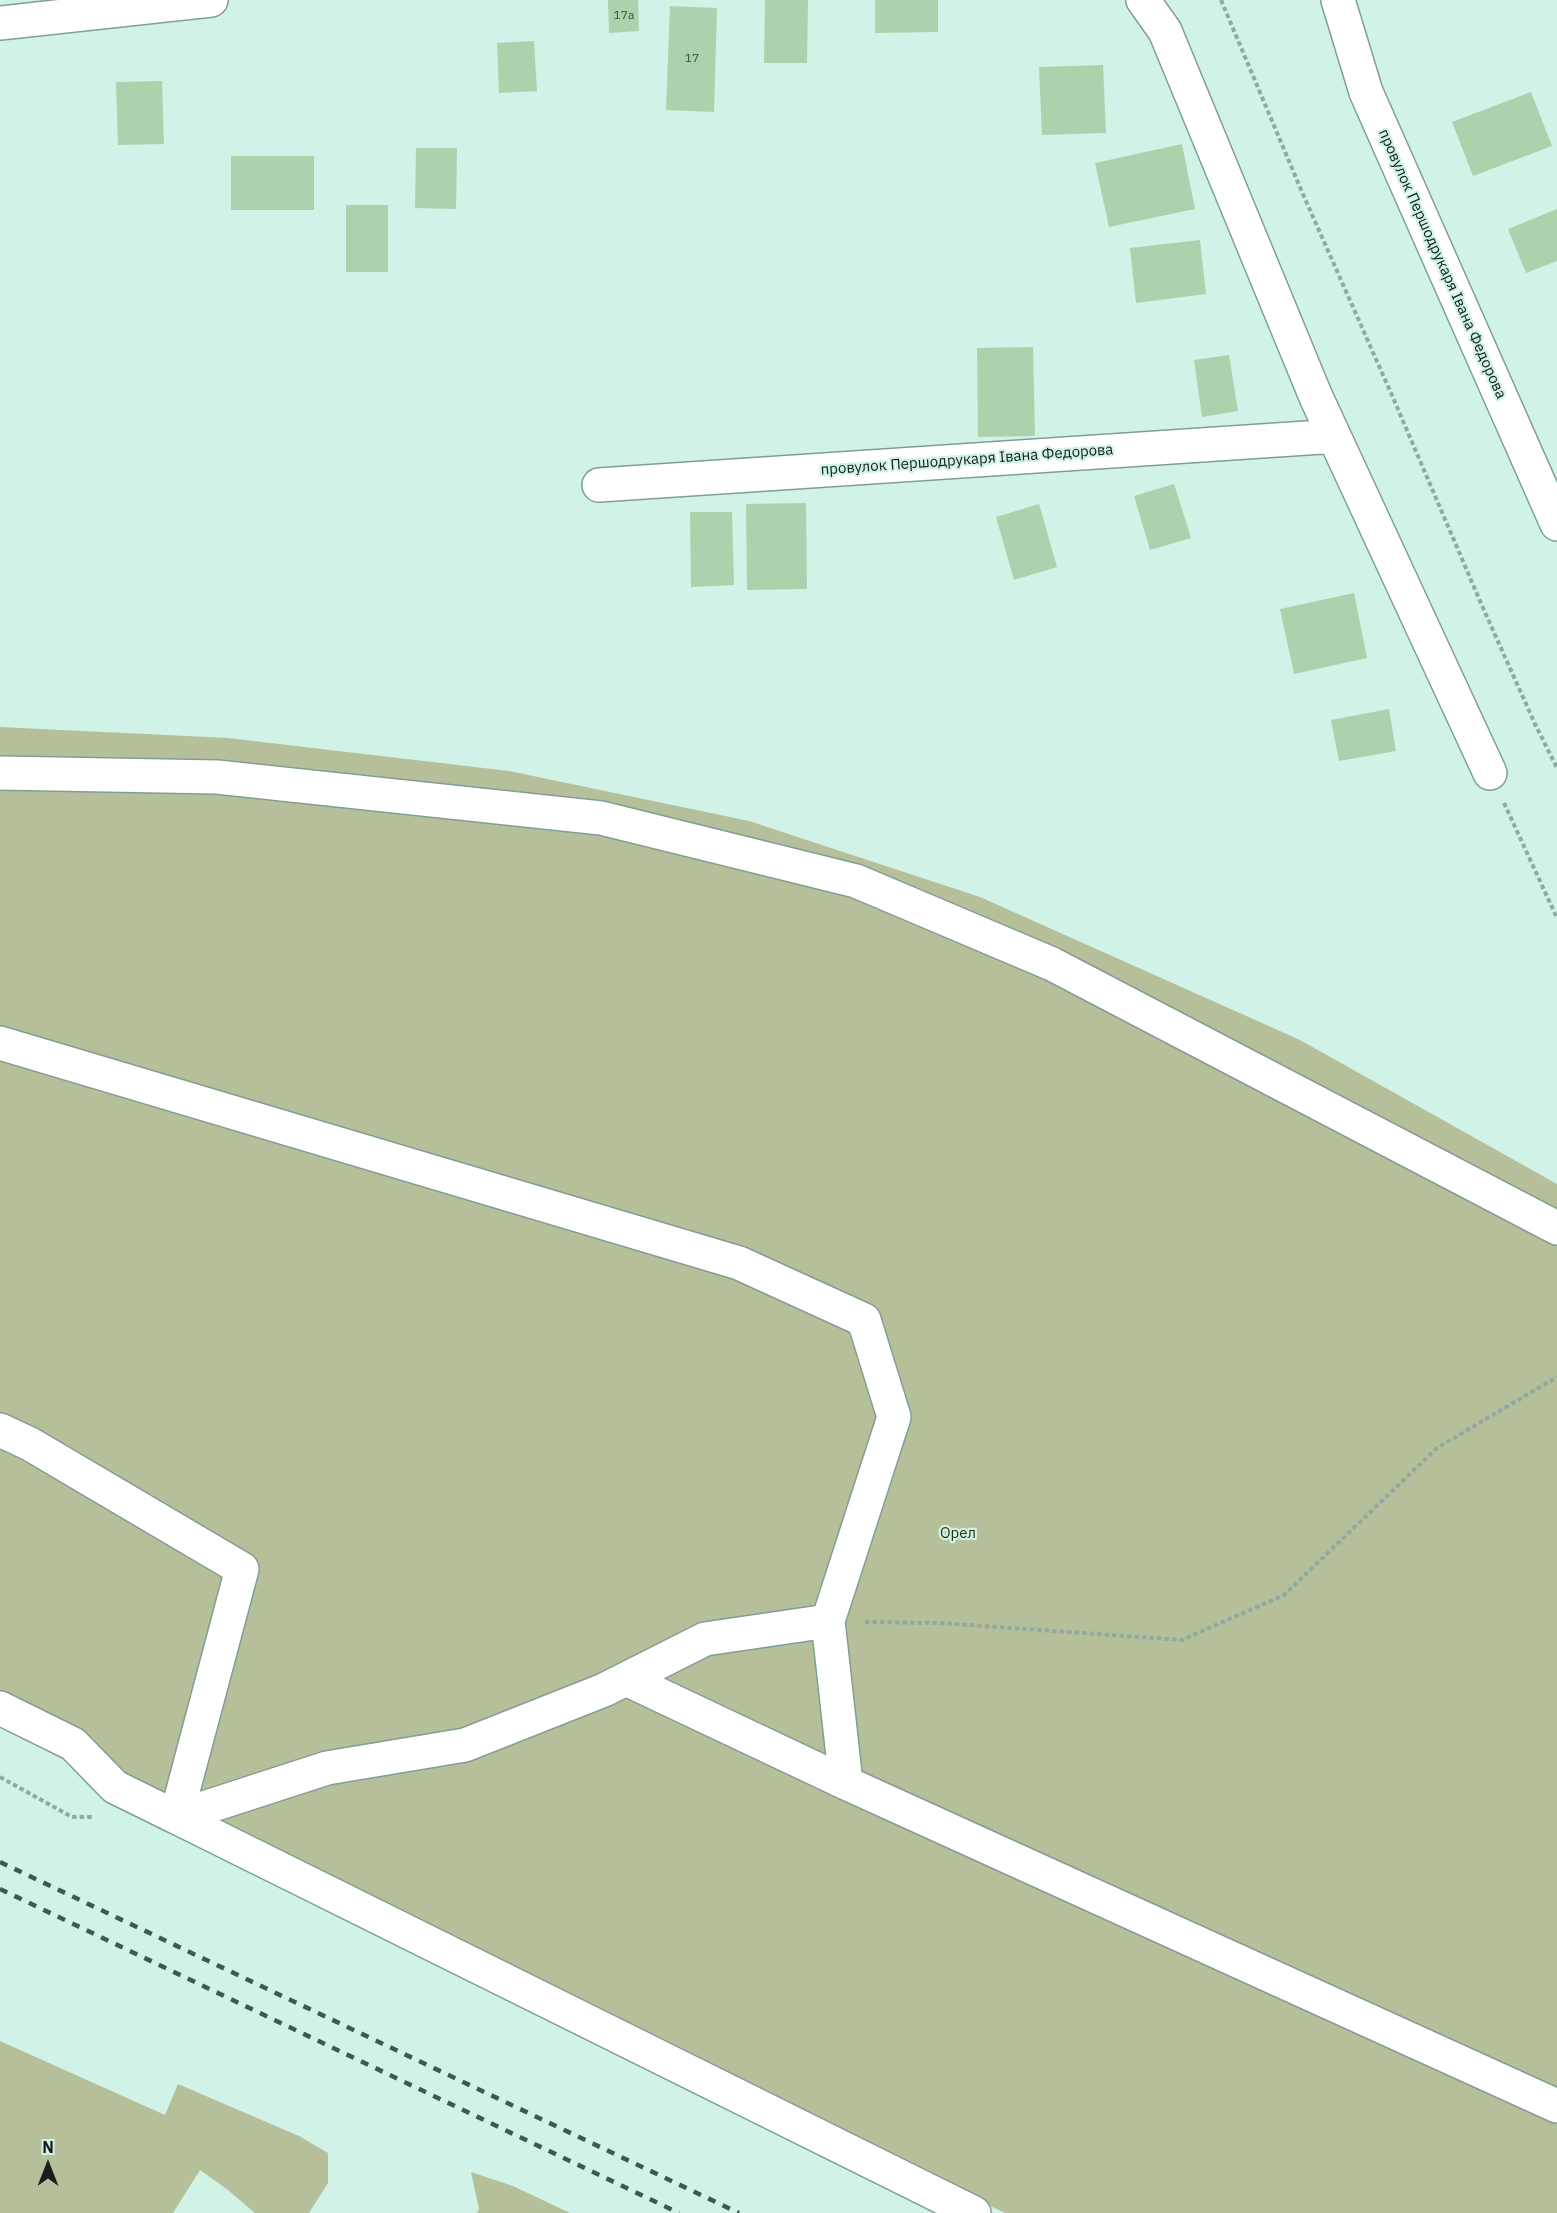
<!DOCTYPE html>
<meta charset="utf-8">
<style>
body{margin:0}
#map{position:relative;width:1557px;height:2213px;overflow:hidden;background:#d1f2e6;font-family:"IBM Plex Sans",sans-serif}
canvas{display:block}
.north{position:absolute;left:18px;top:2135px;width:60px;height:60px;-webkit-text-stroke:4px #d1f2e6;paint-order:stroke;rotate:0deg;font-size:16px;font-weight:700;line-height:24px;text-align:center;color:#14201c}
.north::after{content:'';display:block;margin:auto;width:21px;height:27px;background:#14201c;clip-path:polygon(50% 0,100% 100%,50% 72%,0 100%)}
</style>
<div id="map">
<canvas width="1557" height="2213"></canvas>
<div class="north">N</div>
</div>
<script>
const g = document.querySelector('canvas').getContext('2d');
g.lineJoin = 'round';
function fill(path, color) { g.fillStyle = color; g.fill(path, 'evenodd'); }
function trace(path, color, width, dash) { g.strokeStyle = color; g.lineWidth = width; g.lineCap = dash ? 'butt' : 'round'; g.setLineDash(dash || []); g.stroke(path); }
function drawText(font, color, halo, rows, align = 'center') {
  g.font = font + ' "IBM Plex Sans",sans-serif'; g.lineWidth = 4.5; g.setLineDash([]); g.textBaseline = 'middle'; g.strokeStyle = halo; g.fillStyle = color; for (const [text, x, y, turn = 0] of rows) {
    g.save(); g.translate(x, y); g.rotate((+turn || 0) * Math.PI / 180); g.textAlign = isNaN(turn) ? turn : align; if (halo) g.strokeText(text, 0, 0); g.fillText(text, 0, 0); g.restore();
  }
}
fill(new Path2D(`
 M0,727L228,738L509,771L749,821L980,897L1300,1040L1557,1184V2213H1005L769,2100L0,1718Z
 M0,2041L165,2115L178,2084L299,2136L328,2153V2183L309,2213H255L228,2190L200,2170L173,2213H0Z
 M471,2172L513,2186L570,2213H477L479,2209Z`), '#b5c09a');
fill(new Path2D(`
 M608,0H638L639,31L609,33Z
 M765,0H808L807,63H764Z
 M875,0H938V32L875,33Z
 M670,6L717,8L714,112L666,110Z
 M534,41L537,91L499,93L497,43Z
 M1103,65L1106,133L1042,135L1039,67Z
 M162,81L164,144L118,145L116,82Z
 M1531,92L1552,146L1473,176L1452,122Z
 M1182,144L1195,209L1109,227L1095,163Z
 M416,148H457L456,209L415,208Z
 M231,156H314V210H231Z
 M346,205H388V272H346Z
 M1557,209V261L1526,273L1508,229Z
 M1200,240L1206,294L1136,303L1130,248Z
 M1033,347L1035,436L978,437L977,348Z
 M1229,355L1238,411L1202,417L1194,360Z
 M1174,484L1191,538L1150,550L1134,496Z
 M806,503L807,589L747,590L746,504Z
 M1039,504L1057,567L1014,580L996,517Z
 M690,512H732L734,585L691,587Z
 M1354,593L1367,658L1294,674L1280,609Z
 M1389,709L1396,751L1339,761L1331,720Z`), '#abd2ac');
const minor = new Path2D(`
 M1143,0L1165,31L1316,397L1490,773
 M1338,0L1366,92L1557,524
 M0,23L211,0
 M599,485L1322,437L1335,439
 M0,773L217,777L601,818L856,881L1052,964L1557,1228
 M0,1043L739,1263L864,1320L894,1417L828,1621L846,1783L1557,2106
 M0,1430L30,1444L242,1569L176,1817L974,2213
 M626,1679L846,1783
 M0,1708L73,1744L115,1787L176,1817L327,1768L465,1745L604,1690L705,1639L828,1621`);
trace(minor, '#809f94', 36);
trace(new Path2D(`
 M1221,0L1302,192L1391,393L1483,608L1535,724L1557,768
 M1504,803L1557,918
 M865,1622L940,1623L1182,1640L1284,1595L1437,1448L1557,1377
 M0,1777L72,1817H94`), '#90aaa0', 4, [4.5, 3]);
trace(minor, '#fff', 33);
trace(new Path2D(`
 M0,1862L739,2213
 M0,1889L679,2213`), '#445650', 4.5, [8, 8]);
drawText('12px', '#3a4c40', null, [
 ["17а",624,16],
 ["17",692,59]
]);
drawText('15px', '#14201c', '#d1f2e6', [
 ["провулок Першодрукаря Івана Федорова",1442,264,66],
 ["провулок Першодрукаря Івана Федорова",967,460,-4]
]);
drawText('15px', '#272f09', '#d1f2e6', [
 ["Орел",958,1534]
]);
</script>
